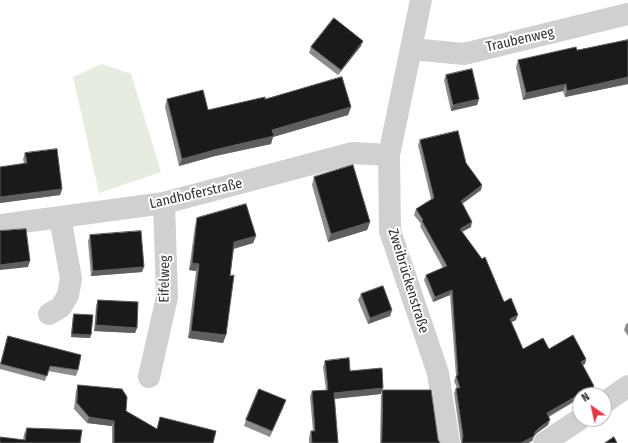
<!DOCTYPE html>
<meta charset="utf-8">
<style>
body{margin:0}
#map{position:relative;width:628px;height:443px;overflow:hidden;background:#fff;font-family:"Fira Sans Condensed",sans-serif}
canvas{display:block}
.north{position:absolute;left:572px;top:387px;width:40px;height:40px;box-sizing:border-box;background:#fff;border:1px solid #adadad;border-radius:50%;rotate:326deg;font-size:11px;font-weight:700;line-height:16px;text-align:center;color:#333}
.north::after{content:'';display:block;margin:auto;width:14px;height:18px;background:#e63946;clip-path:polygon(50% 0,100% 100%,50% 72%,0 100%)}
</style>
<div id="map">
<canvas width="628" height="443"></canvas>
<div class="north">N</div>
</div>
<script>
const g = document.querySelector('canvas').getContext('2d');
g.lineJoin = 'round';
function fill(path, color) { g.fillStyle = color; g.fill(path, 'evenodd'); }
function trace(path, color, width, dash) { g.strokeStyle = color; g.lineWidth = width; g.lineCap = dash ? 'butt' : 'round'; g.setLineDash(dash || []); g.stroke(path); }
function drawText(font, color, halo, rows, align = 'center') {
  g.font = font + ' "Fira Sans Condensed",sans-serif'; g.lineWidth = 4; g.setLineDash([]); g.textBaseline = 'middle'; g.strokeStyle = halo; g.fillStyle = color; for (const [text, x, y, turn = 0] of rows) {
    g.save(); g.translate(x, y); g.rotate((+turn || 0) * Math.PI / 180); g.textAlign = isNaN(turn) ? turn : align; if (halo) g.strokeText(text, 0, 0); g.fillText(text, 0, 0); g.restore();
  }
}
fill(new Path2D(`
 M102,64L131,74L161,172L99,193L73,77Z`), '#e6ecdf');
trace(new Path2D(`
 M421,0L389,155L390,231L438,373L449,443
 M411,49L464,54L628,14
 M0,225L164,203L353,153L389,155
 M49,314L61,307L68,295L71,279L60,217
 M149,377L167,297L164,203
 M604,403L628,386
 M544,443L580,419`), '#d0d0d0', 22);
fill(new Path2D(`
 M628,40V84L565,97L563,91L523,100L516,67L518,60L577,50Z
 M361,46L338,75L309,53L311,47Z
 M446,75L479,99L477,105L451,111L444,80Z
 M167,99L208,110L265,99L351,107L348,115L273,137L271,144L215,156L179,166L165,107Z
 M420,140L466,163L482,185L481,190L462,204L471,227L462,232L504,302L516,320L511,322L523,349H549L586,359L585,364L582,365L594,386L593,391L580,395V398L549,417L548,425L537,433L534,436L532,441L528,443H461L454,393L456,388H457L454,381L456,376L450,295L433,302L424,280L426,275L443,268L420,226L421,224L414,215L416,209L431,199L418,145Z
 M25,153L62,189L60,195L0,203V167L24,164L23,159Z
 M314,177L370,222L367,230L328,242L312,185Z
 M197,218L256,236L253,243L234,249L230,276L226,335L223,343L188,338L196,271L189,270L195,226Z
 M90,235L142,272L91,276L88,241Z
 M361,294L392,310L390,316L368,324L358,300Z
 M98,300L137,328L135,333L94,331L96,306Z
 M74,314L91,335L90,338L71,337L73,317Z
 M628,323V336L624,330L626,324Z
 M8,336L78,370L76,376L48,371L45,381L0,369V364Z
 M325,361L350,371L383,388L381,394L334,399L338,443H309V437L311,431H313L310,397L312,391L326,390L323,367Z
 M78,385L126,411L157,429L160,417L213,443H112V426L87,423L74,409L76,391Z
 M383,390L438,440L440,443H380L381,395Z
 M284,406L270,437L244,426L246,420Z
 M27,428L80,443L23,440L24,434Z`), '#8c8c8c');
fill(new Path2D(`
 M363,41L361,46L338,75L341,70Z
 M628,77V84L565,97L567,91Z
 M566,84L563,91L523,100L526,93Z
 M479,99L477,105L451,111L453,105Z
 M351,107L348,115L273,137L271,144L215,156L179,166L182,159L272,130Z
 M482,185L481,190L459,206L461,201Z
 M62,189L60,195L0,203V197Z
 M370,222L367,230L328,242L331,234Z
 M472,222L471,227L458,234L460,229Z
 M256,236L253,243L232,249L234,242Z
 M30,261L28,267L0,270V265Z
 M192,263L199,264L196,271L189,270Z
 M144,267L142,272L91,276L93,271Z
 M452,290L450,295L433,302L435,297Z
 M392,310L390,316L368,324L370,318Z
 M518,315L516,320L508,324L510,319Z
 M96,325L137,328L135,333L94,331Z
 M191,331L226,335L223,343L188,338Z
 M72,334L91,335L90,338L71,337Z
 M586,359L585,364L579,367L581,362Z
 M594,386L593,391L585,395H580V398L545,418L547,413Z
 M383,388L381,394L332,399L334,393Z
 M89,417L114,421L112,426L87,423Z
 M550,420L548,425L537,433L534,436L532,441L528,443H521L535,432L539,428Z`), '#5f5f5f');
const building = new Path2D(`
 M334,18L363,41L341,70L311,47Z
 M628,40V77L567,91L566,84L526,93L518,60L576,47L577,50Z
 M472,69L479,99L453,105L446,75Z
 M342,77L351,107L272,130L274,136L218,149L182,159L167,99L203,90L208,110L265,97V99Z
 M458,131L466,163L482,185L461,201L472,222L460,229L482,259L485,257L504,302L511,298L518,315L510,319L523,349L543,338L549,349L573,335L586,359L581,362L594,386L547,413L550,420L539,428L535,432L534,436L521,443H462L463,436L456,388H460L456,376L458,375L452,290L435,297L426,275L447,266L422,221L423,220L416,209L434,198L420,140Z
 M57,149L62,189L0,197V167L27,163L25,153Z
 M353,165L370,222L331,234L314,177Z
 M246,204L256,236L234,242L230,276L234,275L226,335L191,331L199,264L192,263L197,218Z
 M26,229L30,261L0,265V231Z
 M141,231L144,267L93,271L90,235Z
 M383,286L392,310L370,318L361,294Z
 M98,300L138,302L137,328L96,325Z
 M74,314L93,315L91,335L72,334Z
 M8,336L81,355L78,370L50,366L47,376L1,364Z
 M349,358L350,371L382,368L383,388L334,393L338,443H312L311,431H315L312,391L328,390L325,361Z
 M78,385L122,389L127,397L126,411L157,429L160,417L216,431L213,443H114V421L89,417L77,403Z
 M259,389L286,400L272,431L246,420Z
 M383,390H431L438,440L440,443H382Z
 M27,428L82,430L80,443H0V437L25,440Z
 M614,437L617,443H605Z`);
fill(building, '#1a1a1a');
trace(building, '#5f5f5f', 1);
drawText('14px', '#333', '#fff', [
 ["Traubenweg",520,40,-13],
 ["Landhoferstraße",196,194,-13],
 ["Eifelweg",165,279,-89],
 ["Zweibrückenstraße",408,281,73]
]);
</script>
